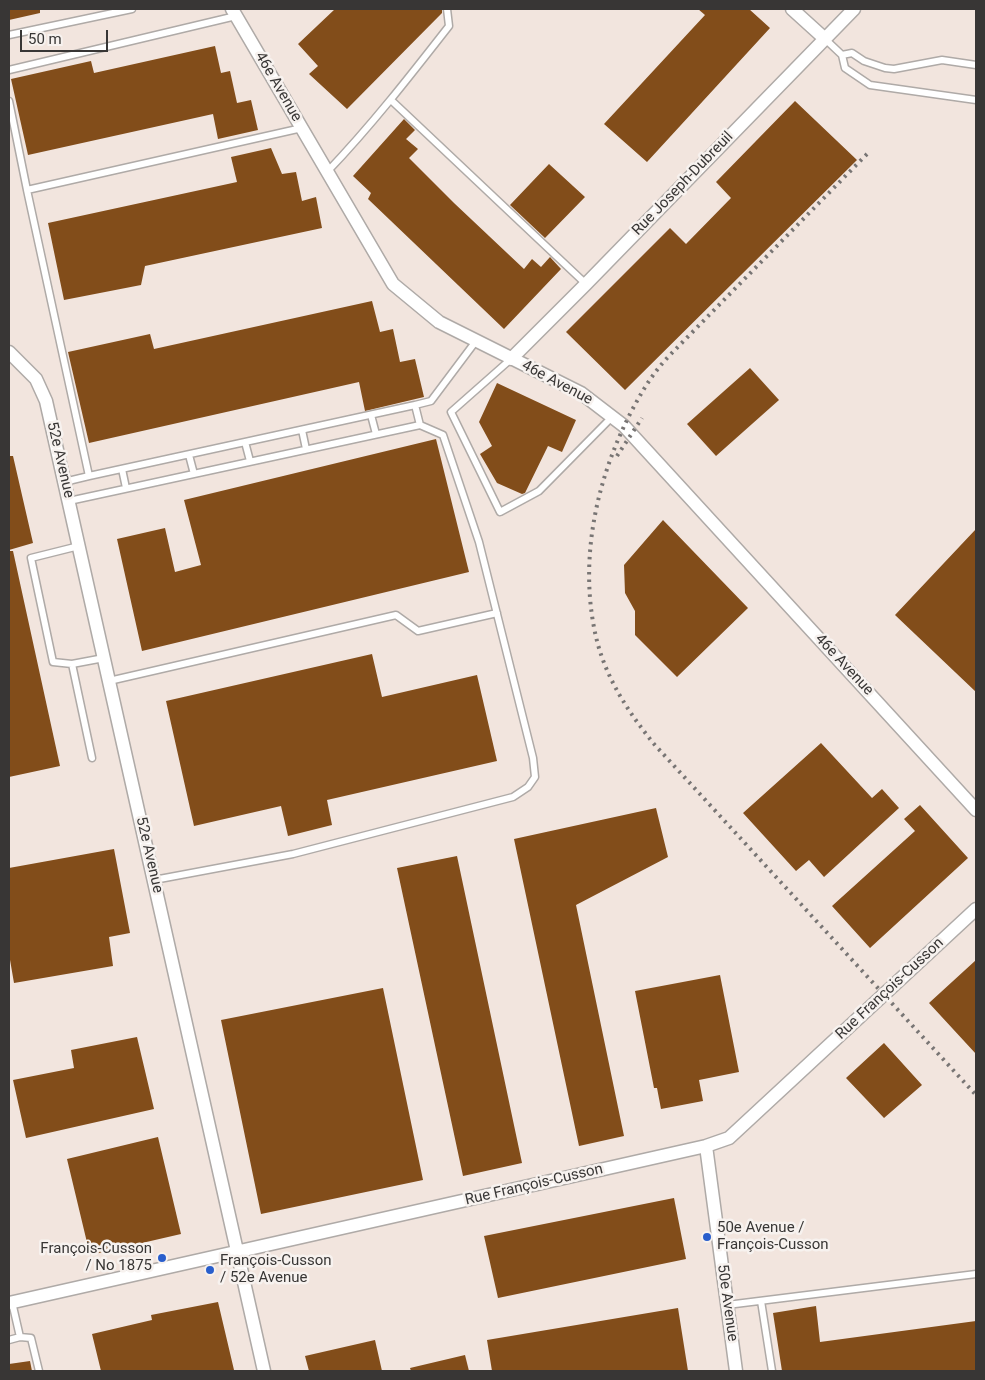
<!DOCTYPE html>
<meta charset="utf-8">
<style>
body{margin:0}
#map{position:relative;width:985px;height:1380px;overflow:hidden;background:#f7f2ef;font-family:Roboto,sans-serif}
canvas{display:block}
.frame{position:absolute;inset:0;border:10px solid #383635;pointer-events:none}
.scale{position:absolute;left:20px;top:30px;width:88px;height:22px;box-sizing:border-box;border:2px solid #383635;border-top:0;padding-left:6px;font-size:15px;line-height:18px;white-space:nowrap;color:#383635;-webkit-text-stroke:4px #f7f2ef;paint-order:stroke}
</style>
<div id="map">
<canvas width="985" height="1380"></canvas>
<div class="frame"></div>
<div class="scale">50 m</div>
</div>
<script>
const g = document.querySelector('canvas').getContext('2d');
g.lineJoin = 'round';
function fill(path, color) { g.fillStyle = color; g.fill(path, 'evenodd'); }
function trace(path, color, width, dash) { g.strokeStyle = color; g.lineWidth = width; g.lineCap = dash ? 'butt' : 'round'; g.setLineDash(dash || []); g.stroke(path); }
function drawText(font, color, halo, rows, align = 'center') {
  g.font = font + ' Roboto,sans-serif'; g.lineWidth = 5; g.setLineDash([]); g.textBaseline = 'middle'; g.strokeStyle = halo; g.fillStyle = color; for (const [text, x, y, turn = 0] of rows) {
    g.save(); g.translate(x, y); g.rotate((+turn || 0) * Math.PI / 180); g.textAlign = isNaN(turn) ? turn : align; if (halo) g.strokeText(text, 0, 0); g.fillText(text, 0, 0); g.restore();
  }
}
fill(new Path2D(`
 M9,9H976V1371H9Z`), '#f2e5de');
fill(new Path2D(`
 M9,9H40V13L9,20Z
 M335,9H442V13L347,109L309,74L318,66L298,44Z
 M698,9H749L770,28L647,162L604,124L705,15Z
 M215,46L221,73L230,71L237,103L251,100L258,130L218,139L213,114L28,155L11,79L91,61L94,73Z
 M795,101L857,160L625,390L566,332L670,228L686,244L731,198L716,182Z
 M404,119L415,130L406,139L418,149L409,158L454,203L524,269L532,259L541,267L550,257L561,269L504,329L368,199L371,193L353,176Z
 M271,148L282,174L296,172L302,201L316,197L322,228L145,266L141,285L64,300L48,223L237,182L231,157Z
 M549,164L585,197L545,238L510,205Z
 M372,301L380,332L393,329L400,362L415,359L424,397L365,411L359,382L89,443L68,352L150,334L154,349Z
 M750,368L779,400L716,456L687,424Z
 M497,383L576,420L562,452L548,446L525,493L522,494L497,483L480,454L492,446L479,422Z
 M436,439L469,572L142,651L117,539L165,528L175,572L201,565L184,500Z
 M9,456H13L33,543L9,550Z
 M663,520L748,608L677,677L635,635V611L625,593L624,565Z
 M976,529V692L895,615Z
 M9,551H13L60,766L9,777Z
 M372,654L382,697L477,675L497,761L327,800L332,825L288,836L281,806L194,826L166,701Z
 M821,743L872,798L882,789L899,808L824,877L809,860L796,871L743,813Z
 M920,805L968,858L870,948L832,906L915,831L904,819Z
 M656,808L668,857L576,905L624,1136L579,1146L514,839Z
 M114,849L130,933L109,937L113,966L14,983L9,954V868Z
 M457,856L522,1163L463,1176L397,868Z
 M976,960V1054L929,1003Z
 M720,975L739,1072L699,1080L703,1101L661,1109L657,1088H654L635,991Z
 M383,988L423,1180L261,1214L221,1020Z
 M137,1037L154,1109L26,1138L13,1080L74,1068L71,1050Z
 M884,1043L922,1085L884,1118L846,1078Z
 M158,1137L181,1234L90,1255L67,1159Z
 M674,1198L686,1259L498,1298L484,1236Z
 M218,1302L234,1370L227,1371H101L92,1334L152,1320L151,1315Z
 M816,1306L820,1342L976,1321V1371H782L773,1313Z
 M678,1308L688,1371H492L487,1340Z
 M375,1340L382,1371H309L305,1356Z
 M465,1355L469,1371H411L410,1368Z
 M30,1361L32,1371H9V1364Z`), '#824d1a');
const service = new Path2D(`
 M9,35L132,9
 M824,38L842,55L845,68L870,85L976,100
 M842,55L852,53L864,61L885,68L894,69L942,60L976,65
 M9,70L236,16
 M391,100L586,284
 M9,101L27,190
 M327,172C371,126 410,76 449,26L447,9
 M511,359L451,412L500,512L539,491L612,417
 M415,405L431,401L476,341
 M371,415L376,434
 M302,430L306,449
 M245,442L250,461
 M189,455L194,474
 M122,469L126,488
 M64,482L89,476L27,190L302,128
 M69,501L420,425L415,405L89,476
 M79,546L31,558L53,662L72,664L104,658
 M72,664L92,758
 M109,681L396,615L418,631L497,613
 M154,880L293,854L513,797L528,787L535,777L533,758L479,542L443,435L420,425
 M761,1301L772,1371
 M12,1302L20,1337L31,1338L39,1371
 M727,1305L976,1274
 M9,1340L20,1337`);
const minor = new Path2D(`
 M232,9L393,284L439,322L581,393L624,426L976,810
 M792,9L824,38
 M9,352L36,379L46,401L264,1371
 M511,359L586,284L854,9
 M706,1146L736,1371
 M9,1303L706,1146L729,1138L976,909`);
trace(service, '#afaaa7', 9);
trace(minor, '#afaaa7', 15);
trace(service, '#fff', 6);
trace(minor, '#fff', 12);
trace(new Path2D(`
 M867,154L668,357C652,374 641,393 630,414C595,483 578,565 597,641C607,680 629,713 654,744L976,1095
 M617,456L642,418`), '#787574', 4, [2.5, 5]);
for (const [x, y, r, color] of [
 [707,1237,5,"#295ecc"],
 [162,1258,5,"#295ecc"],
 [210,1270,5,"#295ecc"]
]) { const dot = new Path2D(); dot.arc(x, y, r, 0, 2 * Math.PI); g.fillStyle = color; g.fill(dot); trace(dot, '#f7f2ef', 2); }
drawText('15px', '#383635', '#f7f2ef', [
 ["46e Avenue",278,87,60],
 ["Rue Joseph-Dubreuil",683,184,-46],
 ["46e Avenue",557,383,28],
 ["52e Avenue",60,460,77],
 ["46e Avenue",844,665,47],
 ["52e Avenue",149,855,77],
 ["Rue François-Cusson",890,989,-43],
 ["Rue François-Cusson",534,1185,-13],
 ["50e Avenue",727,1303,82]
]);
drawText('15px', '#383635', '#f7f2ef', [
 ["50e Avenue /",717,1228],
 ["François-Cusson",717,1245],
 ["François-Cusson",152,1249,"right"],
 ["/ No 1875",152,1266,"right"],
 ["François-Cusson",220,1261],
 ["/ 52e Avenue",220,1278]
], 'left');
</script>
